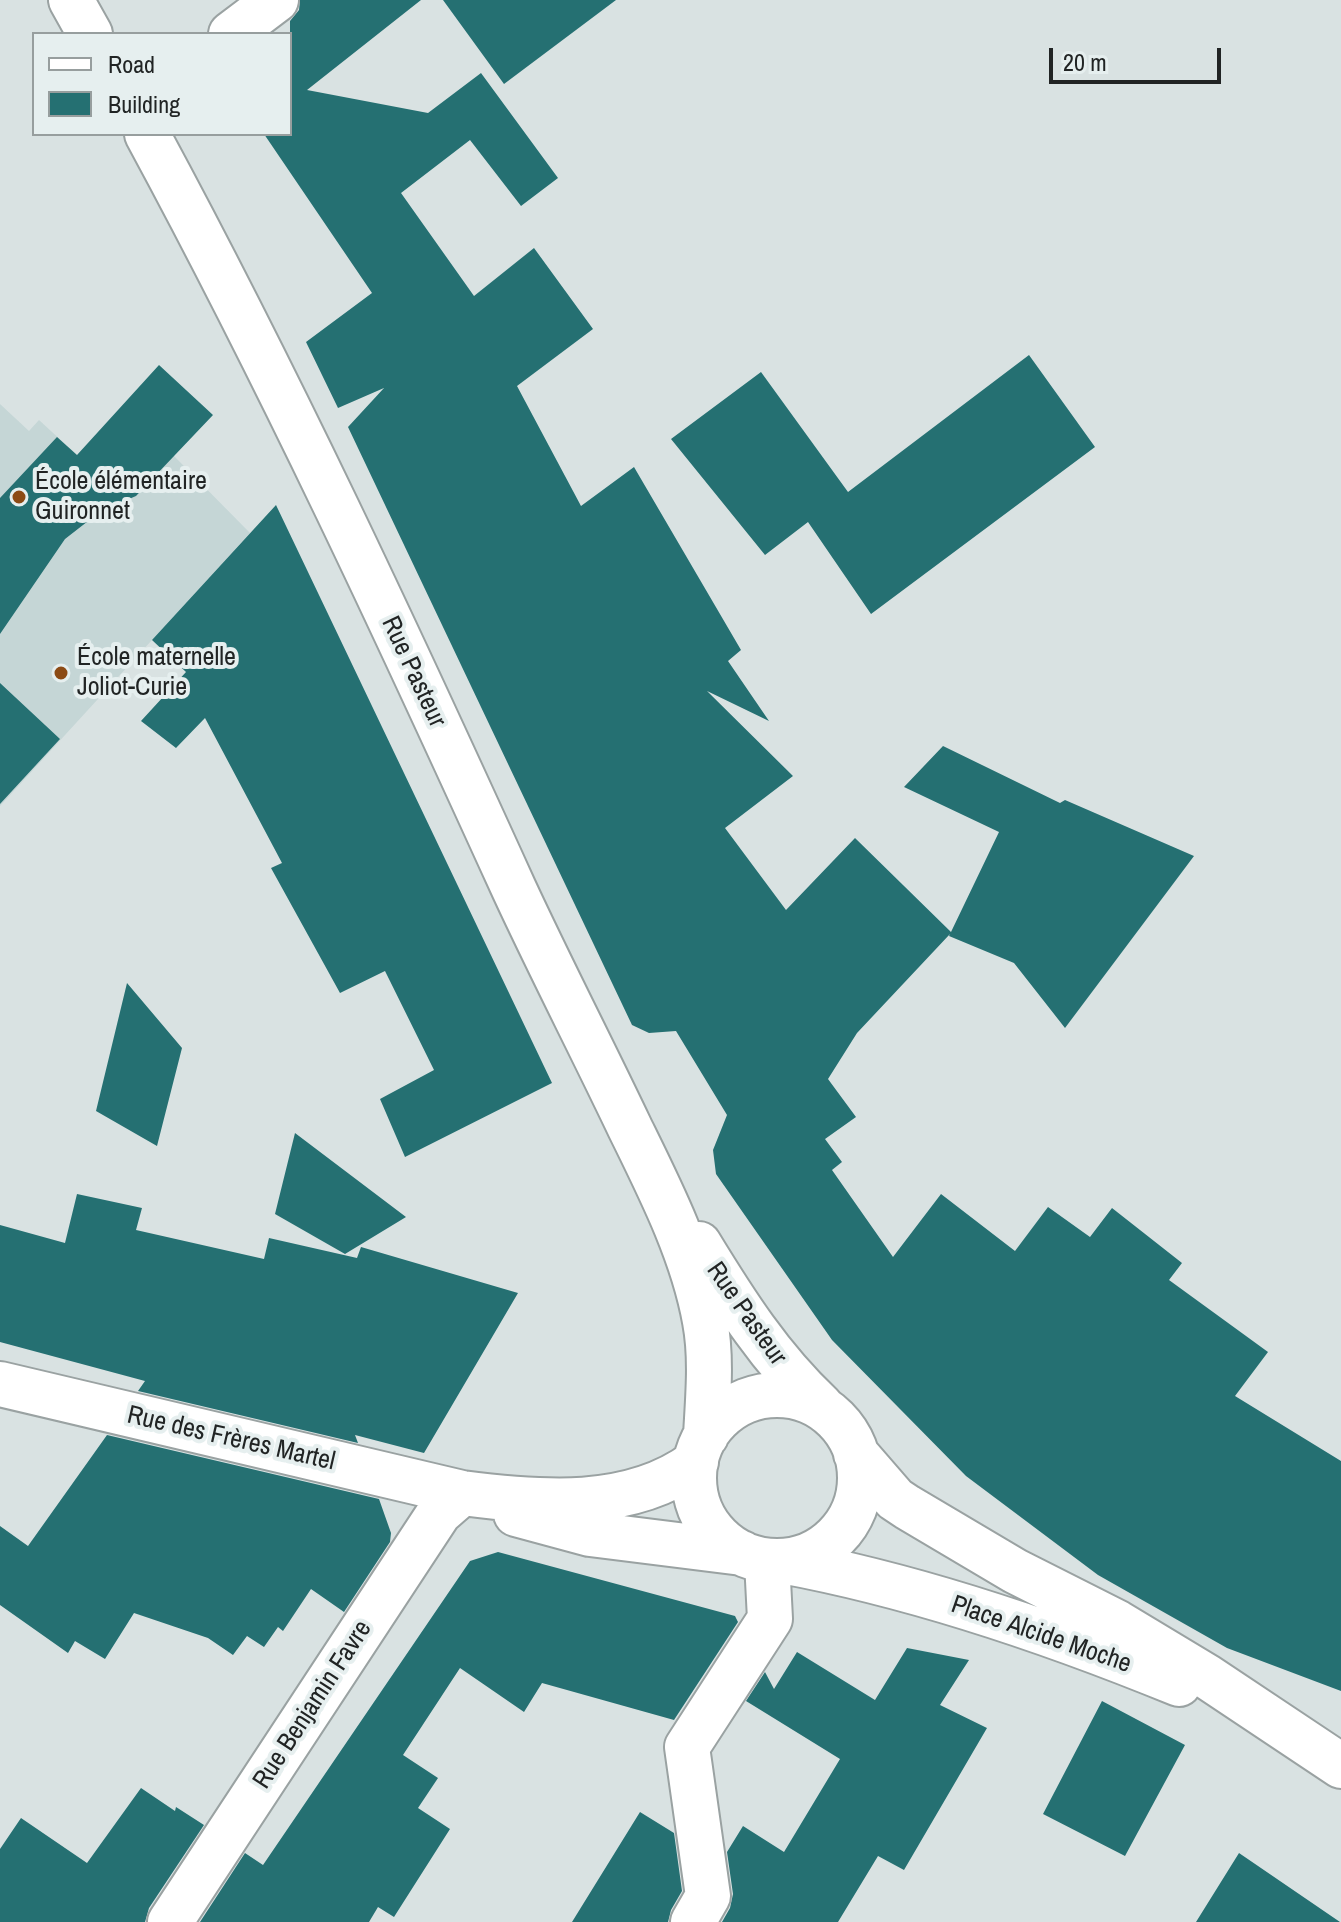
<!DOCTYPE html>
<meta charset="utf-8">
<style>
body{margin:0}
#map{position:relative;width:1341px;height:1922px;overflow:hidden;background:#d9e2e2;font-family:"Archivo Narrow",sans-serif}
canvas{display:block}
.legend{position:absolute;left:32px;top:32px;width:260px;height:104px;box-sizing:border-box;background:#e6efef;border:2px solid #979e9e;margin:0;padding:10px 14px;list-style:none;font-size:24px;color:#212424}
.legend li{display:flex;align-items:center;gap:16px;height:40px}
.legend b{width:40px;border:2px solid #979e9e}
.scale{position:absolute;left:1049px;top:48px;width:172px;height:36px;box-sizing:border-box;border:4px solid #212424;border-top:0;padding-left:10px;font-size:24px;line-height:28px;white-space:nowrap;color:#212424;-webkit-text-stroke:6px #e6efef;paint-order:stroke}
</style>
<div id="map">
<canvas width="1341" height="1922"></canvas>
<ul class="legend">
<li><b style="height:10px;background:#fff"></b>Road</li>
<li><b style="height:22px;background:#257072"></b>Building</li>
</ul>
<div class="scale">20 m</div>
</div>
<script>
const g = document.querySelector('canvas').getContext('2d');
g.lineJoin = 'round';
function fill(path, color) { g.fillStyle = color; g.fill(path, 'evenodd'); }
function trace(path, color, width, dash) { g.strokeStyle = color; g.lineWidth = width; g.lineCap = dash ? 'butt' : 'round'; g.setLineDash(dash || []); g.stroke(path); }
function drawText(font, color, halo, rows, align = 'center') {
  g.font = font + ' "Archivo Narrow",sans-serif'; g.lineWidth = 8; g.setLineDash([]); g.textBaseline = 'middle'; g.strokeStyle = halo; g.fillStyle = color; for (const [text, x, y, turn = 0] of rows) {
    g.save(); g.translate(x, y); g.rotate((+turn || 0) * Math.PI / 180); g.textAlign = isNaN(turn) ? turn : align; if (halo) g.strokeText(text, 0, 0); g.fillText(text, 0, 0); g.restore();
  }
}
fill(new Path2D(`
 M0,404L29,431L39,420L77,455L174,456L250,533L0,806Z`), '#c5d6d6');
fill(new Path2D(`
 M300,0H421L307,90L428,113L481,73L558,178L521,206L470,140L401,193L474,296L534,248L593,329L517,386L581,506L634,467L741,650L728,661L769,721L707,691L793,776L725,828L786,910L855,838L951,932L999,832L904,787L943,746L1060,803L1065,800L1194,856L1065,1028L1014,963L949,936L950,934L857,1033L828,1079L856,1117L825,1139L842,1162L832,1170L893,1257L941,1194L1015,1251L1048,1207L1090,1237L1112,1208L1182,1263L1169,1280L1268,1352L1235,1396L1341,1461V1691L1227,1648L1098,1575L966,1476L832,1340L716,1174L713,1150L727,1115L676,1031L649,1033L632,1025L348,427L384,388L338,408L306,342L372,293L264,134H290V21L299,10Z
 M443,0H616L504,84Z
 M1029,355L1095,447L871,614L808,522L765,555L671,439L761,372L848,492Z
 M159,365L213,415L136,496L101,511L65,539L0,634V498L57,437L77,455Z
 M276,505L552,1083L405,1157L380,1099L434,1070L385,971L340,993L271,868L282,863L205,718L176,748L141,721L186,672L152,640Z
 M0,683L60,739L0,804Z
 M127,983L182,1048L157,1146L96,1111Z
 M295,1133L406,1217L345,1254L275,1214Z
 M77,1194L142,1208L136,1230L264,1259L269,1238L357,1258L361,1247L518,1293L424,1453L355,1435L358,1443L138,1391L145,1381L0,1342V1225L65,1243Z
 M107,1435L379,1499L391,1533L390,1542L344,1612L311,1589L283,1631L278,1627L264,1647L247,1636L233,1655L208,1638L134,1613L105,1659L75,1641L68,1653L0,1605V1526L28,1546Z
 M498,1552L735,1616L738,1622L674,1720L542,1683L524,1712L460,1668L403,1755L438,1778L418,1808L450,1829L394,1917L378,1907L369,1922H200L245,1853L263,1865L470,1561Z
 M907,1648L969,1660L940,1705L987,1728L904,1870L878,1856L838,1922H722L730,1908L733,1894L727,1852L743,1826L784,1852L840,1759L746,1701L765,1672L774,1689L797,1652L875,1700Z
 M1102,1701L1185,1745L1125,1856L1043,1814Z
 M141,1788L175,1811L176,1807L204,1825L149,1908L145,1922H0V1849L21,1818L87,1863Z
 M640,1812L674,1833L682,1891L671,1910L668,1922H572Z
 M1239,1853L1340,1922H1196Z`), '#257072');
const minor = new Path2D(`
 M71,0L90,34
 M231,34L276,0
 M147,134C280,380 398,634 514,889C551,969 592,1048 630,1128C660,1189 693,1254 705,1321C712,1358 708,1398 706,1436
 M699,1244C735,1303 770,1358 821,1406
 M0,1384L462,1493C540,1503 630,1511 696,1462
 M694 1478a83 83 0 1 1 166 0a83 83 0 1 1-166 0Z
 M856,1454L895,1499L907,1507L1015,1571L1118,1623L1206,1676L1341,1766
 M516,1514L590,1534L742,1553
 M782,1561C917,1586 1052,1632 1179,1684
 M170,1922L439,1513L462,1493
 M693,1922L708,1896L687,1747L770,1619L767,1561`);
trace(minor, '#9aa2a2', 48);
trace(minor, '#fff', 44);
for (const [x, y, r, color] of [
 [19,497,8,"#8c4b15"],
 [61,673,8,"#8c4b15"]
]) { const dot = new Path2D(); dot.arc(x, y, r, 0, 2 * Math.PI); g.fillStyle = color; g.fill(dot); trace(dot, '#e6efef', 3); }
drawText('26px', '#212424', '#e6efef', [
 ["École élémentaire",35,482],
 ["Guironnet",35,512],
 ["École maternelle",77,658],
 ["Joliot-Curie",77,688]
], 'left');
drawText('26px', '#212424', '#e6efef', [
 ["Rue Pasteur",413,672,65],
 ["Rue Pasteur",746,1314,55],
 ["Rue des Frères Martel",231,1439,13],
 ["Place Alcide Moche",1041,1635,19],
 ["Rue Benjamin Favre",313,1705,-57]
]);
</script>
